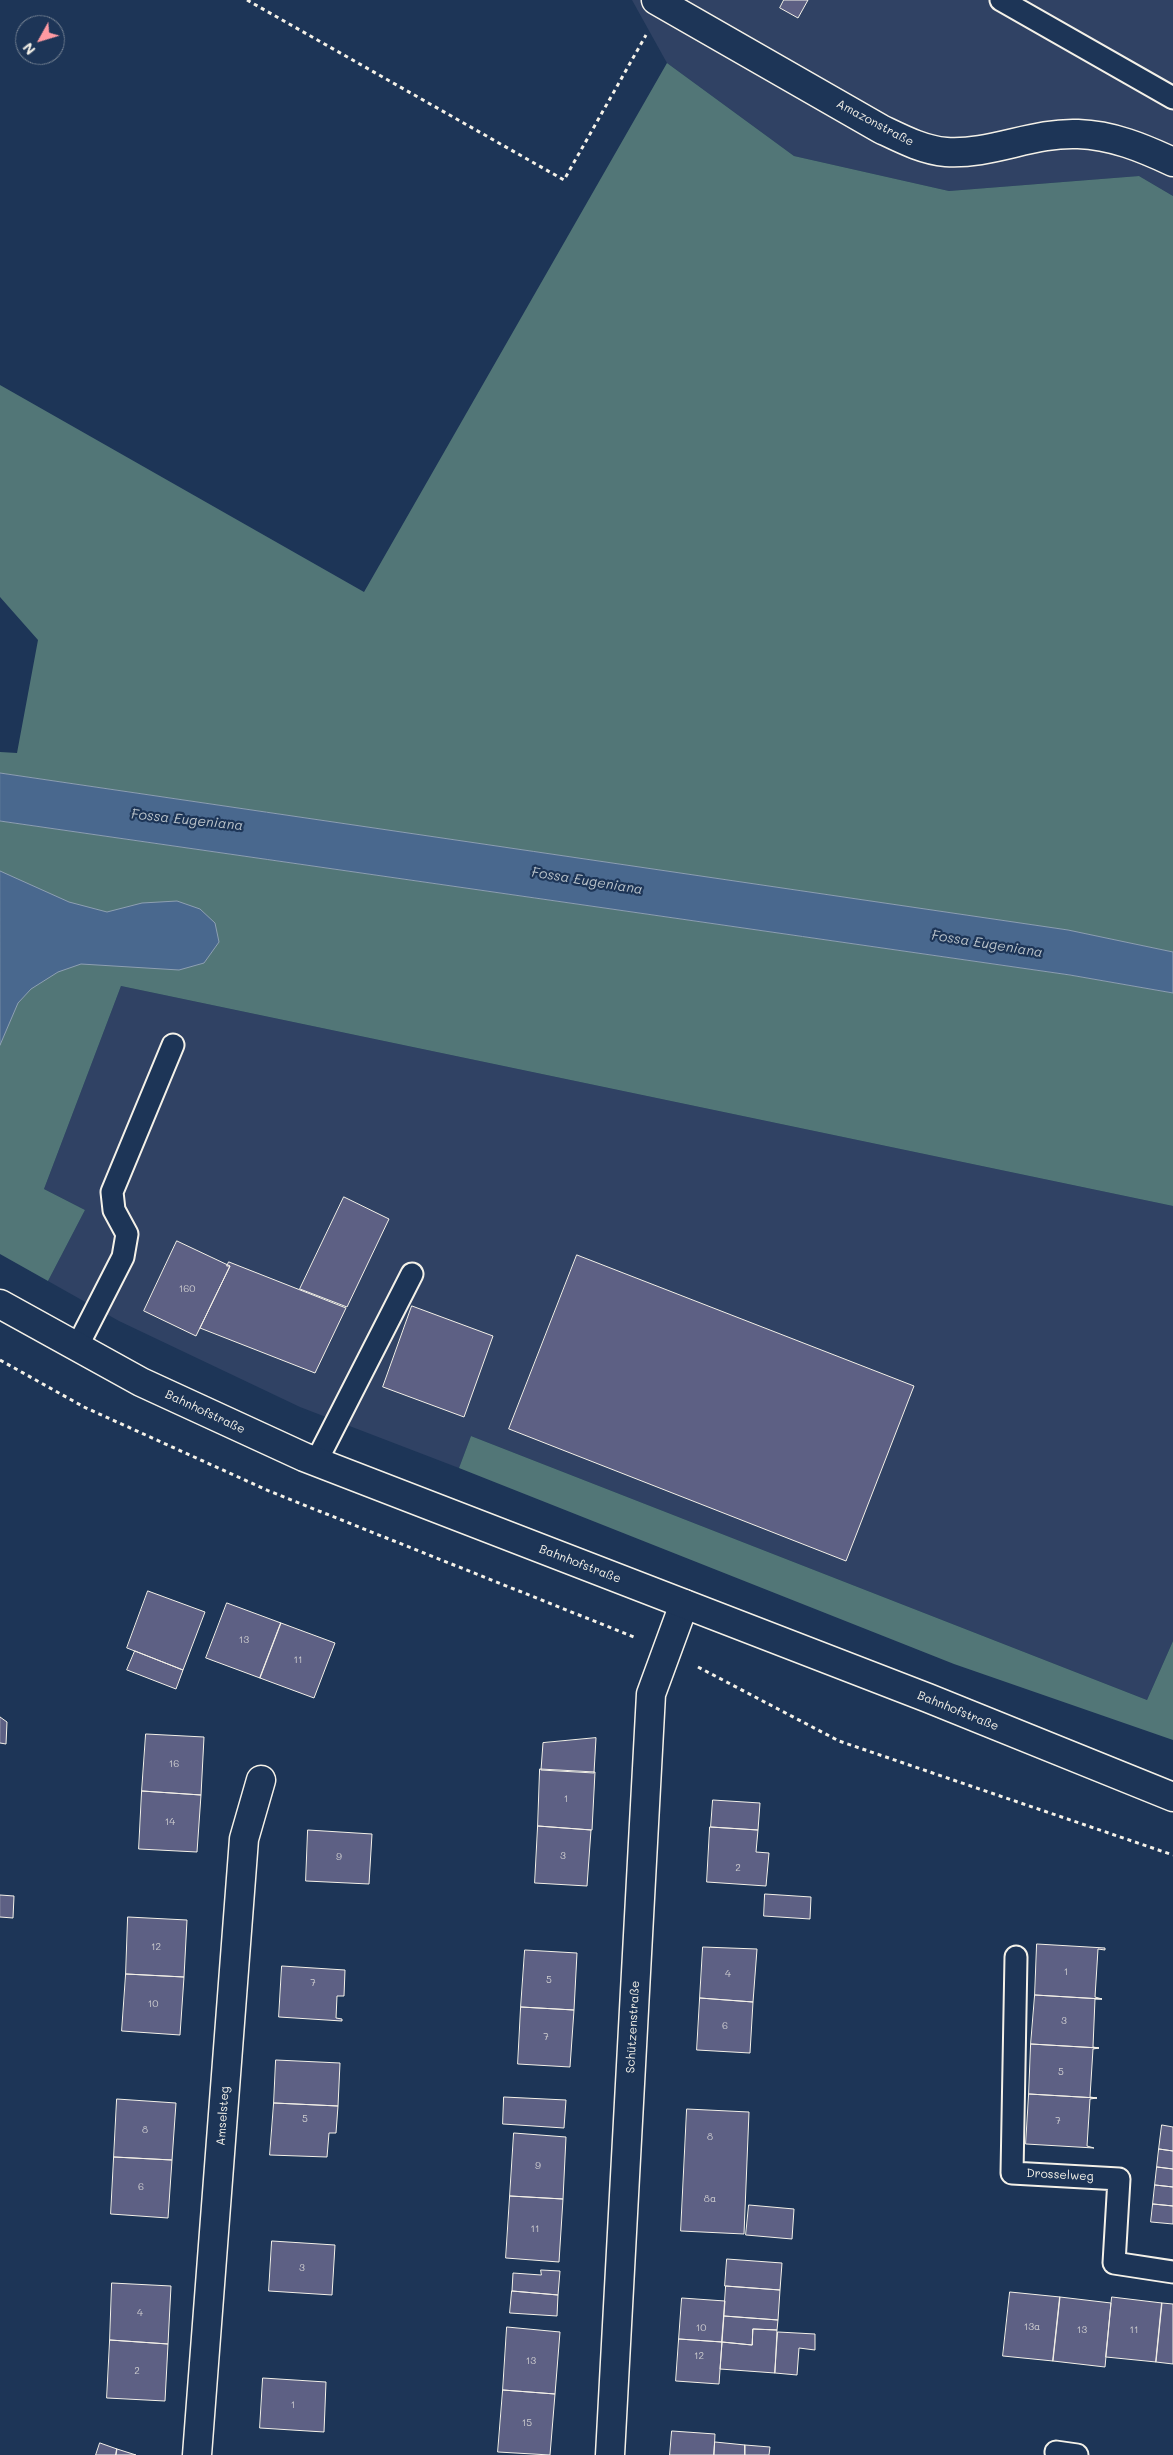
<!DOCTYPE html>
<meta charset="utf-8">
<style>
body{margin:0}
#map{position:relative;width:1173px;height:2455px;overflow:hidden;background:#1d3557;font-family:Mali,sans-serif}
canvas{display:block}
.north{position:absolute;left:15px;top:15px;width:50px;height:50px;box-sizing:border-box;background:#1d3557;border:1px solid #738091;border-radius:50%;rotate:231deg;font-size:14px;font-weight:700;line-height:20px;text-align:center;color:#f4f1e8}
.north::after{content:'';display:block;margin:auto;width:18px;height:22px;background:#ff9aa2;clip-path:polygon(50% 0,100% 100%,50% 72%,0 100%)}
</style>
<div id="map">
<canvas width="1173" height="2455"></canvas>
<div class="north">N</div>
</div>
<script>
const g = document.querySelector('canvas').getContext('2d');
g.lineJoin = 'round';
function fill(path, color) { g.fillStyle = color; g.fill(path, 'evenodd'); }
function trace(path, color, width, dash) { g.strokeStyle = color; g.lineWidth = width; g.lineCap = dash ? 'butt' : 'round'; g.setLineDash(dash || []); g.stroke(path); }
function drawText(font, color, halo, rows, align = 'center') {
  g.font = font + ' Mali,sans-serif'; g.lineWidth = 4.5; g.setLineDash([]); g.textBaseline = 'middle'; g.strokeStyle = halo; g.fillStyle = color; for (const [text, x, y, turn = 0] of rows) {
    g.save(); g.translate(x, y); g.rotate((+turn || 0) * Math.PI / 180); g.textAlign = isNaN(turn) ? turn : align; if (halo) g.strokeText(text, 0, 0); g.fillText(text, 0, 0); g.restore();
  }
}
fill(new Path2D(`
 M632,0H1173V196L1139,176L949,191L794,156L667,63Z
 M121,986L1173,1206V1641L1147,1700L471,1436L459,1468L300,1407L119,1321L48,1281L85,1210L44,1189Z`), '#304264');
fill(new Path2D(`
 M667,63L794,156L949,191L1139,176L1173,196V952L1067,930L0,773V752L17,753L38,640L0,597V385L364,592Z
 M0,821L1070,975L1173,993V1206L121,986L44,1189L85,1210L48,1281L0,1254Z
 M471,1436L1147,1700L1173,1641V1740L954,1664L459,1468Z`), '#527677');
const water = new Path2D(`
 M0,773L1068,930L1173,952V993L1070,975L0,821Z
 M0,871L69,902L107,912L142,903L177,901L200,909L215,923L219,942L204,963L179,970L81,964L58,972L31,989L18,1003L0,1045Z`);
fill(water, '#49688e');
trace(water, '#8d9fb2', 1);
const building = new Path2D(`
 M784,0H808L798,18L780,8Z
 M344,1197L389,1219L347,1307L300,1289Z
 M177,1241L230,1266L196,1336L144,1311Z
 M577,1255L914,1386L846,1561L509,1429Z
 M229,1262L346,1308L315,1373L200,1328L230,1266H227Z
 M412,1306L493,1336L464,1417L383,1387Z
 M148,1591L205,1612L183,1670L127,1648Z
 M227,1603L281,1623L260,1678L206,1658Z
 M281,1623L335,1643L314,1698L260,1678Z
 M135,1651L183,1670L176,1689L127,1670Z
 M0,1717L7,1722L6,1744L0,1743Z
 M146,1734L204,1737L201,1795L142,1791Z
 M596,1738L594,1773L541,1770L543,1743Z
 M540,1769L595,1772L592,1830L538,1826Z
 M142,1791L201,1795L197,1852L139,1849Z
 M713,1800L760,1803L758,1830L711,1827Z
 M538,1826L591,1830L587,1886L535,1883Z
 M710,1827L758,1830L756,1852L769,1853L766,1886L707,1882Z
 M308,1830L372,1834L369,1884L306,1881Z
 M765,1894L811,1897L810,1919L764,1916Z
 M0,1895L14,1896L13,1918L0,1917Z
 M128,1917L187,1920L184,1977L126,1974Z
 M1037,1944L1105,1948V1950L1098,1949L1095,1997L1102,1999L1035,1995Z
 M703,1947L757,1949L753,2002L700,1998Z
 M525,1950L577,1953L574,2010L521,2007Z
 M282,1966L345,1970L344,1996H337L336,2018L342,2019V2021L279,2017Z
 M126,1974L184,1977L180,2035L122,2031Z
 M1035,1995L1102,1999H1095L1093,2047L1099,2048L1031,2044Z
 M700,1998L753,2002L750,2053L697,2050Z
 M521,2007L574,2010L570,2067L518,2064Z
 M1031,2044L1099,2048L1093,2049L1090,2097L1097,2098L1029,2094Z
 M276,2060L340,2063L338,2106L274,2103Z
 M1029,2094L1097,2098L1090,2099L1087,2146L1094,2148L1026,2144Z
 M504,2097L566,2100L564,2128L503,2124Z
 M117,2099L176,2103L172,2160L114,2157Z
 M274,2103L338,2106L336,2133H329L327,2157L270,2155Z
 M687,2109L749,2112L744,2234L681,2231Z
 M1162,2125L1173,2127V2151L1159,2149Z
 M514,2133L566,2137L563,2199L510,2196Z
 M1159,2149L1173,2151V2169L1157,2167Z
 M114,2157L172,2160L168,2218L111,2214Z
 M1157,2167L1173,2169V2187L1155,2185Z
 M1155,2185L1173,2187V2206L1153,2204Z
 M510,2196L563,2199L559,2262L506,2258Z
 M1153,2204L1173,2206V2224L1151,2222Z
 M749,2205L794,2209L792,2239L746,2235Z
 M272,2241L335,2245L332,2295L269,2291Z
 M727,2259L782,2263L780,2290L725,2286Z
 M541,2270L560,2271L558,2295L512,2291L513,2273L541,2275Z
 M112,2283L171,2286L168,2344L110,2340Z
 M726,2286L780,2290L778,2320L724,2316Z
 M512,2291L558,2295L557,2316L510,2313Z
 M1010,2292L1060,2297L1053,2361L1003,2356Z
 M1060,2297L1111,2303L1105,2367L1053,2361Z
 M1112,2297L1162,2303L1156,2362L1106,2357Z
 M682,2298L725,2301L722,2342L679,2339Z
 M1162,2303L1173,2304V2364L1156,2362Z
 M724,2316L778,2320L777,2330L753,2329L752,2345L722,2342Z
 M507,2327L560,2332L555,2394L503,2390Z
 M753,2329L777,2330L775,2373L720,2369L722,2342L752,2345Z
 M778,2332L815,2334V2350L799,2348L797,2375L775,2373Z
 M679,2339L722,2342L719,2384L676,2381Z
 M110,2340L168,2344L165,2401L107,2398Z
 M263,2378L326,2382L324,2432L260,2428Z
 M503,2390L555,2394L550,2455L498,2452Z
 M672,2431L715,2434L714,2455H670Z
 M715,2442L745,2445V2455H714Z
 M100,2443L117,2449L116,2455H96Z
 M745,2445L770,2447L769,2455H745Z
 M117,2449L136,2455H116Z`);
fill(building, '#5d6084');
trace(building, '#f4f1e8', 1);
const service = new Path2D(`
 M1001,0L1173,98
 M77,1347L123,1257L127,1234L114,1210L112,1192L173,1045
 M316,1462L412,1274
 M1016,1957L1012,2173L1119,2179L1114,2263L1173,2272
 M1056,2452L1077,2455`);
const minor = new Path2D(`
 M656,0L881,129C902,139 923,150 946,152C991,155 1033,132 1078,134C1112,135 1143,148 1173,162
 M197,2455L244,1839L261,1780
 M610,2455L651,1694L684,1604`);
const tertiary = new Path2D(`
 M0,1304L141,1382L304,1457L928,1698L1173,1797`);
trace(service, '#f4f1e8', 25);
trace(minor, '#f4f1e8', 31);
trace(tertiary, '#f4f1e8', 31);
trace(new Path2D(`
 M247,0L564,180L646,35
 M0,1360L84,1407L269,1491L634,1637
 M698,1667L839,1741L1173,1855`), '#f4f1e8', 3, [4, 4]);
trace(service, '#1d3557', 21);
trace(minor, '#1d3557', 28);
trace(tertiary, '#1d3557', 28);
drawText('10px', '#cecdcf', null, [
 ["160",187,1289],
 ["13",244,1640],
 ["11",298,1660],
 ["16",174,1764],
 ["1",566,1799],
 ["14",170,1822],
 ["3",563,1856],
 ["9",339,1857],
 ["2",738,1868],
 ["12",156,1947],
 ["1",1066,1972],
 ["4",728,1974],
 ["5",549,1980],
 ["7",313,1983],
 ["10",153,2004],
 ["3",1064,2021],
 ["6",725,2026],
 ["7",546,2037],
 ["5",1061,2072],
 ["5",305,2119],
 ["7",1058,2121],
 ["8",145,2130],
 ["8",710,2137],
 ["9",538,2166],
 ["6",141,2187],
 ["8a",710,2199],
 ["11",535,2229],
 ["3",302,2268],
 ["4",140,2313],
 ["13a",1032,2327],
 ["10",701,2328],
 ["13",1082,2330],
 ["11",1134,2330],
 ["12",699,2356],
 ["13",531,2361],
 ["2",137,2371],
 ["1",293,2405],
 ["15",527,2423]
]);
drawText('12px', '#f4f1e8', '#1d3557', [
 ["Amazonstraße",875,123,28],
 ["Bahnhofstraße",205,1412,25],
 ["Bahnhofstraße",580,1564,21],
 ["Bahnhofstraße",958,1711,22],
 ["Schützenstraße",633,2027,-87],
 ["Amselsteg",223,2116,-86],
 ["Drosselweg",1060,2175,3]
]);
drawText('italic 14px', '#b8c1c8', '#1d3557', [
 ["Fossa Eugeniana",187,820,6],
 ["Fossa Eugeniana",587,881,9],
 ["Fossa Eugeniana",987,944,9]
]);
</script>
